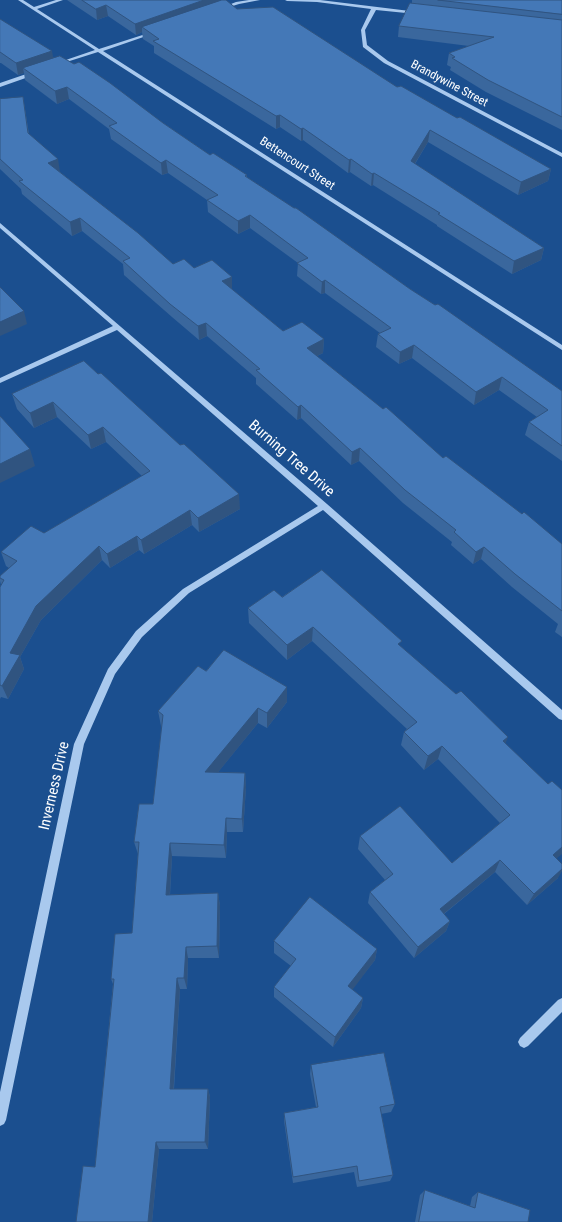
<!DOCTYPE html>
<style>
body{margin:0}
canvas{display:block;background:#1b4f8f}
</style>
<canvas width="562" height="1222"></canvas>
<script>
const g = document.querySelector('canvas').getContext('2d');
g.lineJoin = 'round';
function fill(path, color) { g.fillStyle = color; g.fill(path, 'evenodd'); }
function trace(path, color, width, dash) { g.strokeStyle = color; g.lineWidth = width; g.lineCap = dash ? 'butt' : 'round'; g.setLineDash(dash || []); g.stroke(path); }
function drawText(font, color, halo, rows, align = 'center') {
  g.font = font + ' "Roboto Condensed",sans-serif'; g.lineWidth = 4; g.setLineDash([]); g.textBaseline = 'middle'; g.strokeStyle = halo; g.fillStyle = color; for (const [text, x, y, turn = 0] of rows) {
    g.save(); g.translate(x, y); g.rotate((+turn || 0) * Math.PI / 180); g.textAlign = isNaN(turn) ? turn : align; if (halo) g.strokeText(text, 0, 0); g.fillText(text, 0, 0); g.restore();
  }
}
fill(new Path2D(`
 M18,0H23L34,7L56,0H63L37,9L99,49L155,31V33L103,51L562,345V350L98,52L57,65V63L95,50Z
 M249,0H260L239,4L223,9L221,8L236,2Z
 M285,0H320L418,12V14H416L376,10L365,30L367,45L388,61L562,153V157L384,63L363,47L361,30L371,9L317,2L287,1Z
 M35,71L37,72V74L0,87V83Z
 M0,223L327,504L562,710V720L559,719L323,510L189,593L142,637L115,674L84,744L6,1120L4,1124L0,1126V1092L74,744L108,669L136,631L183,589L318,506L117,330L0,383V378L113,326L0,228Z
 M562,998V1012L528,1046L524,1048L520,1046L518,1042L520,1038L558,1000Z`), '#a9c9ee');
fill(new Path2D(`
 M67,0H219V1L397,87L551,169L548,181L518,195L428,142L415,164L544,248L541,260L512,274L437,226V225L373,185L371,186L350,172L348,173L303,140L301,141L280,127L276,129L154,53V46L143,39L142,32L136,35L108,16L97,20Z
 M412,0H562V130L486,92L450,70L451,67L447,65L449,53L469,46L398,37L399,26L412,3Z
 M0,19L54,58L163,123L210,155L247,175V177L410,289L562,391V461L525,435L529,422L537,417L499,390L474,405L412,358L399,364L376,347L378,334L380,333L325,293L321,294L297,276L298,263L250,228L238,234L208,212L207,200L168,173L162,175L111,139L109,129L69,99L57,104L25,80L24,73L18,75L1,63H0Z
 M23,97L29,134L60,172L173,264L194,268L232,290L283,331L324,339L323,353L317,356L443,458L562,544V637L555,632L558,624L512,587L481,559L473,564L451,545L452,542L403,503L359,461L351,465L301,418L297,420L256,384V378L207,336L199,340L172,317L124,275L123,264L82,231L72,236L22,194L21,189L0,169V109Z
 M84,361L240,509L199,532L192,525L144,554L139,550L110,568L102,560L41,620L20,657L24,669L8,699L1,697L0,699V587L1,585L0,581V576L9,568L6,566L1,552L44,533L142,476L106,442L91,449L57,417L34,428L17,409L12,394Z
 M282,597L401,647L506,744L556,859L558,878L527,905L495,872L444,914L450,921L446,931L414,958L368,903L370,892L385,880L358,849L360,836L452,863L500,823L438,759L424,770L401,745L404,732L407,729L312,641L287,660L249,623L248,608Z
 M206,671L287,687V702L267,728L258,723L218,772L245,773L246,787L243,832H227L226,858L172,856L170,895L218,893L220,906L219,958H188L187,989H180L174,1089H208L210,1097L208,1149H159L152,1222L95,1167L113,984L111,979L132,933L138,854L134,842L153,804L162,727L161,726L158,711Z
 M274,941L377,949L375,960L352,989L363,998L361,1008L333,1047L274,997V987L291,966L274,953Z
 M311,1065L395,1104L391,1112L381,1114L393,1175L390,1181L357,1187L354,1172L293,1183L284,1121V1113L316,1107L310,1074Z
 M425,1190L470,1206L472,1197L478,1192L528,1222H415L420,1195Z`), '#3a679d');
fill(new Path2D(`
 M204,0H219V6L142,27V32L136,35L135,24Z
 M106,5L108,16L97,20L96,9Z
 M52,51L54,63L23,68L24,73L18,75L16,63Z
 M67,87L69,99L57,104L55,91Z
 M280,115V127L276,129V116Z
 M303,128V140L301,141V129Z
 M430,130L428,142L409,173L411,161Z
 M58,159L60,172L48,163Z
 M351,159L350,172L348,173L349,160Z
 M166,160L168,173L162,175L161,163Z
 M551,169L548,181L518,195L521,182Z
 M374,173L373,185L371,186L372,174Z
 M250,215V228L238,234V221Z
 M80,218L82,231L72,236L70,222Z
 M544,248L541,260L512,274L514,261Z
 M232,277V290L222,281Z
 M325,280V293L321,294L322,282Z
 M24,311L27,324L0,336V322Z
 M206,323L207,336L199,340L198,326Z
 M324,339L323,353L307,361V348Z
 M414,345L412,358L399,364L400,352Z
 M502,377L499,390L474,405L476,392Z
 M53,402L57,417L34,428L30,413Z
 M301,405V418L297,420L298,407Z
 M103,427L106,442L91,449L88,435Z
 M360,448L359,461L351,465L352,452Z
 M30,449L35,466L0,483V464Z
 M239,494L240,509L199,532L198,518Z
 M190,510L192,525L144,554L141,540Z
 M137,536L139,550L110,568L107,554Z
 M99,546L102,560L41,620L20,657L24,669L8,699L2,686L10,653L36,606Z
 M484,547L481,559L473,564L476,552Z
 M313,627L312,641L287,660V645Z
 M287,687V702L267,728V713Z
 M258,708V723L207,786L205,772Z
 M508,737L503,750V741Z
 M442,746L438,759L424,770L428,756Z
 M245,773L246,787L243,832L242,819Z
 M226,818L227,832L226,858L224,845Z
 M170,843L172,856L169,907L166,895Z
 M562,847V854L546,867L553,855Z
 M500,860L495,872L436,920L440,909Z
 M562,869V871L558,878L527,905L534,894Z
 M218,893L220,906L219,958L217,946Z
 M450,921L446,931L414,958L418,947Z
 M186,947L188,958L187,989L184,978Z
 M377,949L375,960L347,997L348,986Z
 M177,978L180,989L173,1097L170,1089Z
 M363,998L361,1008L333,1047L335,1037Z
 M208,1089L210,1097L208,1149L205,1142Z
 M156,1142L159,1149L152,1222H148Z`), '#305480');
const building = new Path2D(`
 M82,0H204L135,24L106,5L96,9Z
 M222,0H226L237,9L273,7L397,87L401,86L457,118L460,117L551,169L521,182L430,130L411,161L544,248L514,261L438,214L440,213L374,173L372,174L351,159L349,160L303,128L301,129L280,115L276,116L153,41L159,39L142,27Z
 M438,0H562V14Z
 M410,3L562,20V117L488,80L452,58L455,57L449,53L494,37L399,26Z
 M0,19L52,51L16,63L0,52Z
 M60,56L74,64L79,62L110,83L163,123L210,155L213,153L247,175L245,176L294,208H296L410,289L435,305L438,304L562,391V446L529,422L548,410L502,377L476,392L414,345L400,352L378,334L391,328L325,280L322,282L297,263L308,258L250,215L238,221L207,200L218,195L166,160L161,163L109,126L117,123L67,87L55,91L23,68Z
 M23,97L28,133L58,159L48,163L138,233L173,264L184,259L194,268L212,260L232,277L222,281L283,331L302,322L324,339L307,348L383,409L386,407L443,458L446,456L522,514L524,512L562,544V611L515,574L484,547L476,552L454,532L456,530L405,490L360,448L352,452L301,405L298,407L256,370L260,369L206,323L198,326L170,304L123,261L130,258L80,218L70,222L19,181L23,180L0,159V99Z
 M0,287L24,311L0,322Z
 M84,361L98,374L101,373L180,445L184,444L239,494L198,518L190,510L141,540L137,536L107,554L99,546L36,606L10,653L20,655L2,686L0,685V587L4,580L0,578V576L17,561L1,552L31,526L44,533L150,471L103,427L88,435L53,402L30,413L12,394Z
 M0,416L30,449L0,464Z
 M322,570L402,641L398,644L456,694L461,691L508,737L503,741L548,784L552,781L562,790V847L553,855L562,864V869L534,894L500,860L440,909L450,921L418,947L370,892L393,874L360,836L400,806L452,863L510,815L442,746L428,756L404,732L417,722L313,627L287,645L248,608L274,590L282,597Z
 M224,650L287,687L267,713L258,708L205,772L245,773L242,819L226,818L224,845L170,843L166,895L218,893L217,946L186,947L184,978H177L170,1089H208L205,1142H156L148,1222H76L83,1166L95,1167L114,979H111L115,934L132,933L139,842H134L139,804H153L163,715L158,711L198,666L206,671Z
 M310,897L377,949L348,986L363,998L335,1037L274,987L296,959L274,941Z
 M384,1053L395,1104L380,1107L393,1175L359,1181L357,1166L293,1177L284,1113L318,1107L311,1065Z
 M425,1190L475,1208L478,1192L530,1210L528,1222H419Z`);
fill(building, '#4478b7');
trace(building, '#305480', 1);
drawText('12px', '#fff', '#1b4f8f', [
 ["Brandywine Street",449,84,28],
 ["Bettencourt Street",297,164,33]
]);
drawText('15px', '#fff', '#1b4f8f', [
 ["Burning Tree Drive",291,459,41],
 ["Inverness Drive",55,786,-77]
]);
</script>
